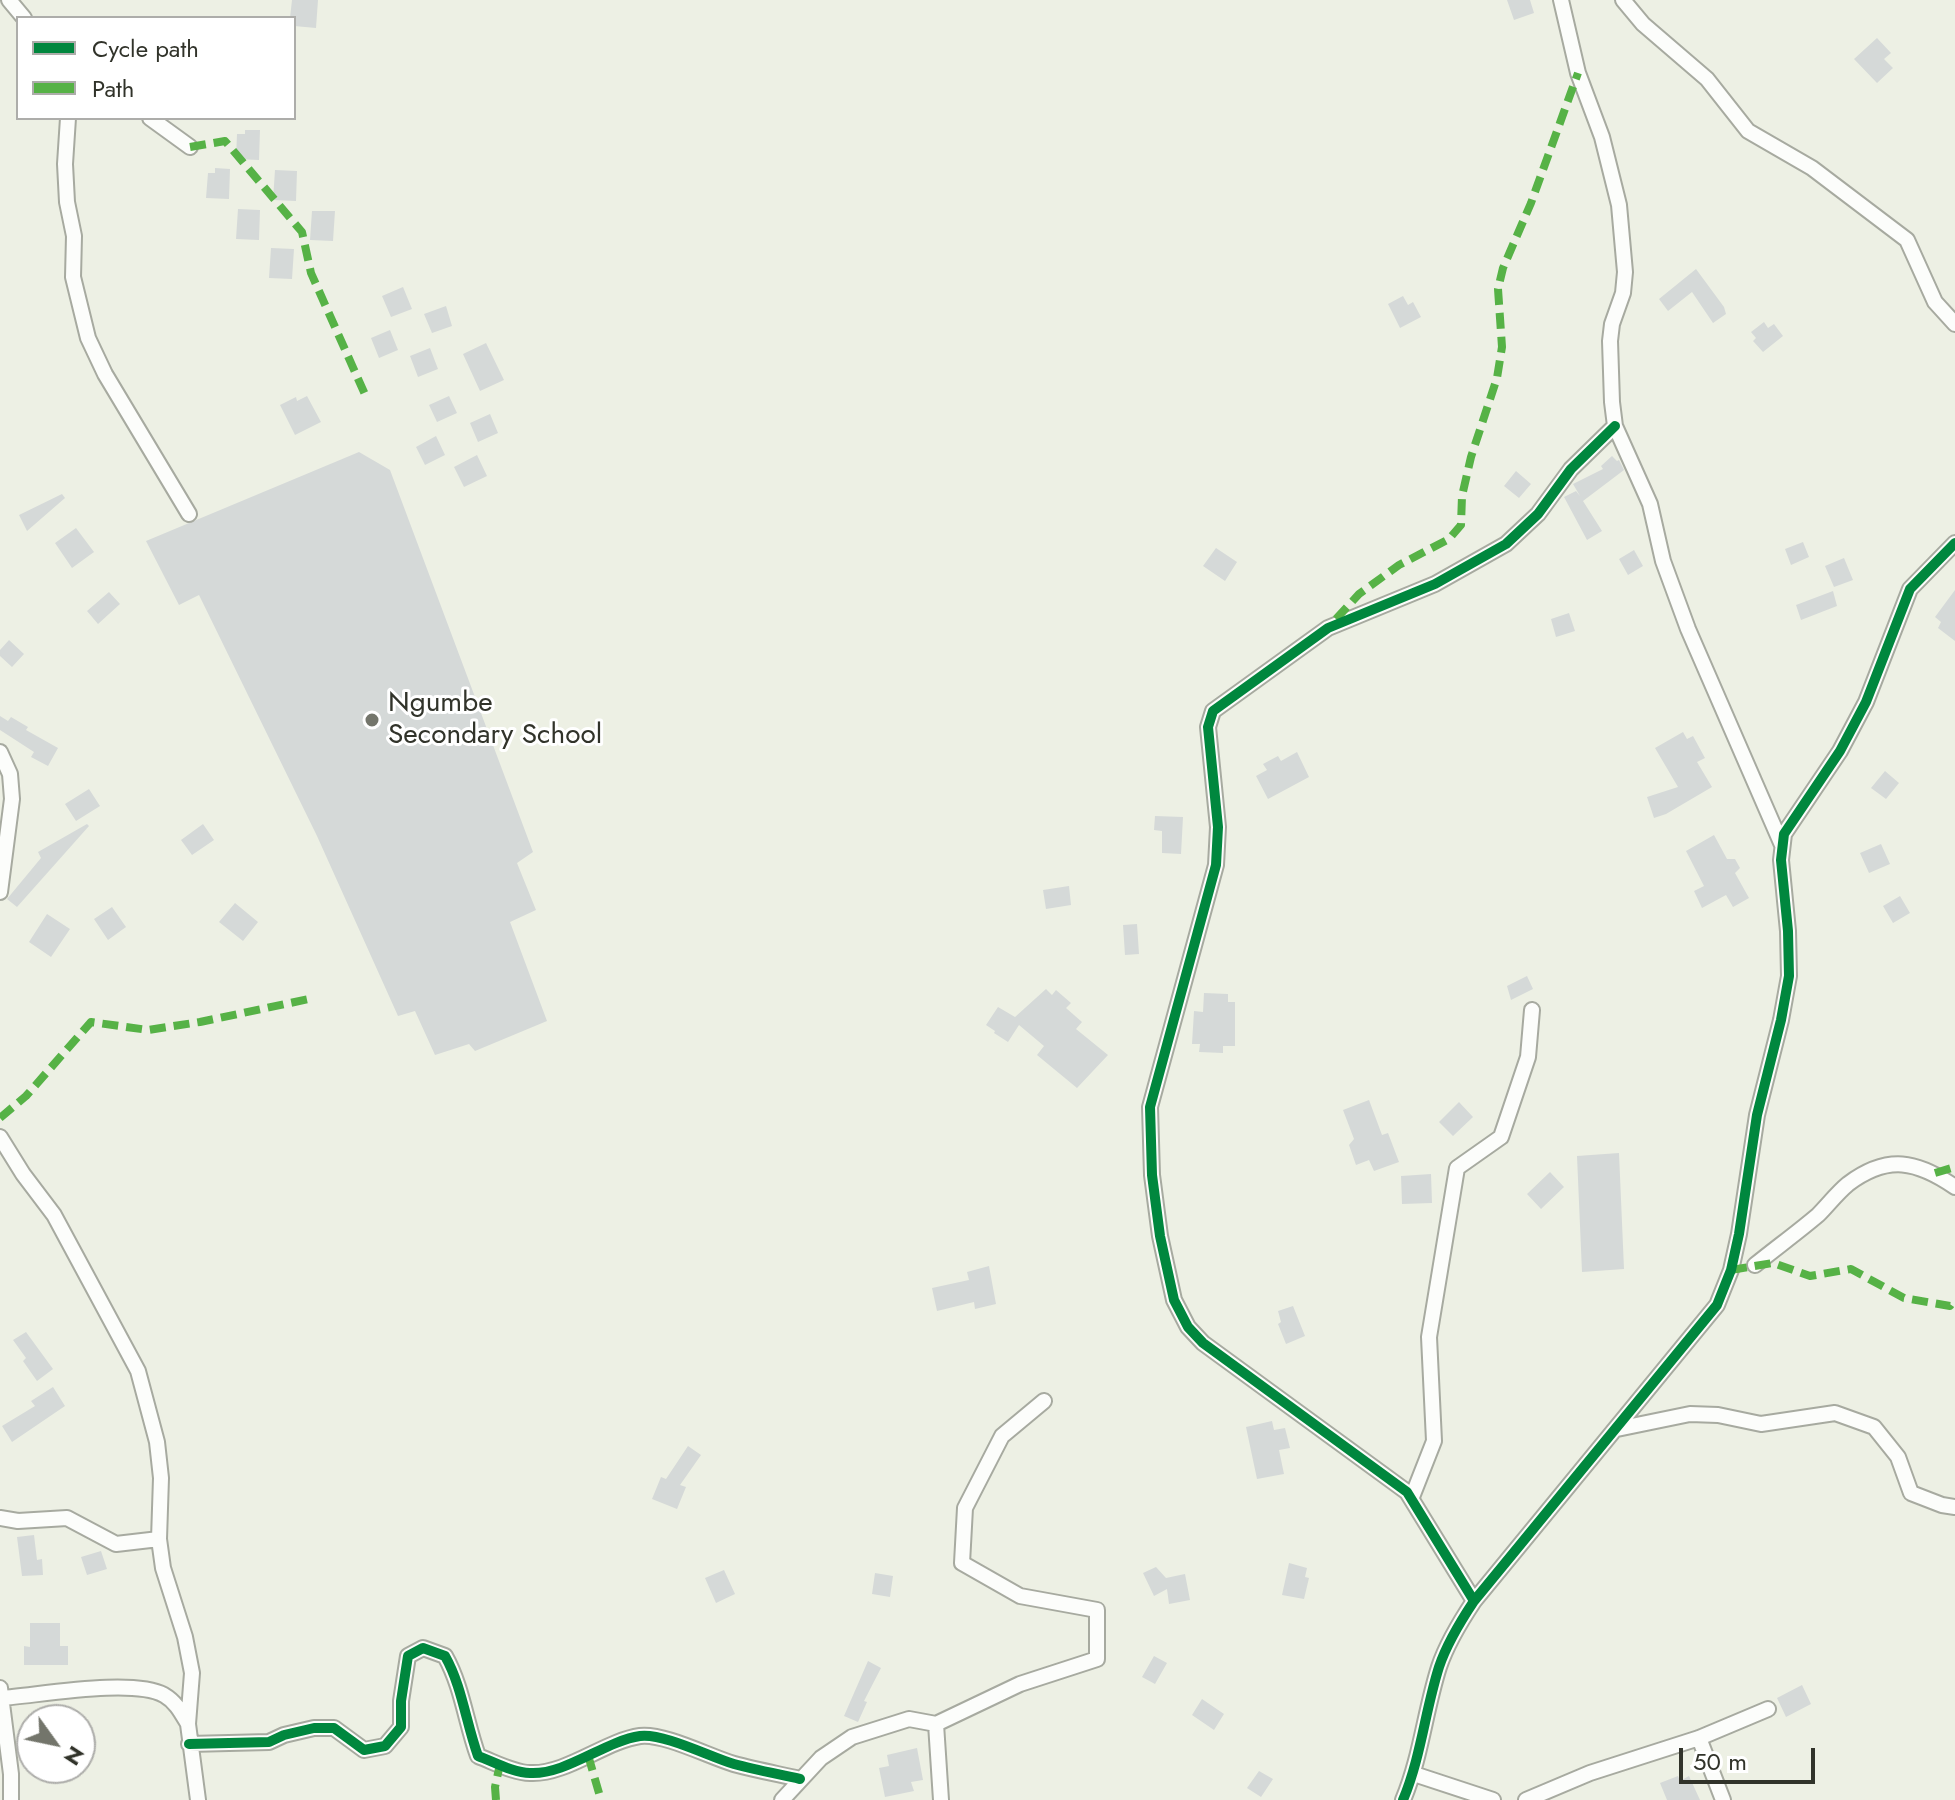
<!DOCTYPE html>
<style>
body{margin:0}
#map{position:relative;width:1955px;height:1800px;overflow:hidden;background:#edf0e4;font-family:Jost,sans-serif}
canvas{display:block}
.legend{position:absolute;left:16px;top:16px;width:280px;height:104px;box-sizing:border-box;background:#fff;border:2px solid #adadaa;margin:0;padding:10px 14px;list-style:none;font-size:24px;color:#31332a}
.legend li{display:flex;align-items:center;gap:16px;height:40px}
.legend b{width:40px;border:2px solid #adadaa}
.north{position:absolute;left:16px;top:1704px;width:80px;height:80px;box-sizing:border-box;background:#fff;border:2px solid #adadaa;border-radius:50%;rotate:123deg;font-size:22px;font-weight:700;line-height:32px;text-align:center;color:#31332a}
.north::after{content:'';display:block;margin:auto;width:28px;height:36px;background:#73756b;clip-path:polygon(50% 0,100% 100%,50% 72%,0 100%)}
.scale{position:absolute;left:1679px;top:1748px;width:136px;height:36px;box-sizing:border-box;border:4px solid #31332a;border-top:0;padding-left:10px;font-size:24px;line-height:28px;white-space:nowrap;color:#31332a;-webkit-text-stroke:6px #fff;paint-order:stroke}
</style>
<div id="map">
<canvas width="1955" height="1800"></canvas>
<ul class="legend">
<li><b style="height:10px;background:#00873e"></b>Cycle path</li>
<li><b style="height:10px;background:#56b246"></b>Path</li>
</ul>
<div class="north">N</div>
<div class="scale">50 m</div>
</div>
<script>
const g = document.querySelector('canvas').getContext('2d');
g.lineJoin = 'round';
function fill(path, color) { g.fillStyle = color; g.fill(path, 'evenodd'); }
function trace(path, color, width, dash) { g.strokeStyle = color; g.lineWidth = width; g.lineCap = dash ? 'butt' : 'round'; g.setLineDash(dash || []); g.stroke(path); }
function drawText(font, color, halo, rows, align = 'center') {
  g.font = font + ' Jost,sans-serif'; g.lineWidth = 6; g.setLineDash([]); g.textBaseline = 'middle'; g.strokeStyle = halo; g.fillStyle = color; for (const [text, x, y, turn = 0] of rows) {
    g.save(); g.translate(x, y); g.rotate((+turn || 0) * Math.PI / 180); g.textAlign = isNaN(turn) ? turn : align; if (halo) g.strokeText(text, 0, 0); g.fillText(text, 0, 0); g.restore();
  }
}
fill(new Path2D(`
 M292,0H318L316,28L294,26V18H290Z
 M1507,0H1530L1534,13L1514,20Z
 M1877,38L1891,53L1884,59L1893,68L1877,83L1854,59Z
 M245,130H260L259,160L236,159L237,134H245Z
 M215,168L230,169L229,199L206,198L208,173H215Z
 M275,170L297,171L296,201L273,200Z
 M238,209L260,210L259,240L236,239Z
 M312,211H335L333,241L310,240Z
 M271,248L294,249L292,279L269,278Z
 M1696,269L1724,307L1726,314L1713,323L1692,292L1668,311L1659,299Z
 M403,287L412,309L391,317L382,296Z
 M1403,296L1408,305L1413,302L1421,317L1400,328L1388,304Z
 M446,306L452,326L432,333L424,314Z
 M1764,322L1768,328L1774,324L1783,336L1763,352L1753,341L1756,338L1751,332Z
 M390,330L398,350L379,358L371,338Z
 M486,343L504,380L480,391L463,354Z
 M430,348L438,369L418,377L410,356Z
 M307,396L321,422L295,435L280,405L296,397L297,401Z
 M449,396L457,413L437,422L429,405Z
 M490,414L498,433L478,442L470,423Z
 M436,436L445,455L425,465L416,447Z
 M359,452L390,470L533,852L517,863L536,910L510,922L547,1021L475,1051L469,1044L435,1055L415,1011L398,1016L317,836L199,595L179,605L146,541Z
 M477,455L487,476L464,487L454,467Z
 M1612,456L1617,461L1619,460L1624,470L1583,501L1602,531L1587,540L1564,497L1576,491L1580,496L1573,484L1603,469L1601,466Z
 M1516,471L1531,484L1519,498L1504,486Z
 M62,494L65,498L27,531L19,515Z
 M76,528L94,552L72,568L55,543Z
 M1803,542L1809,557L1791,565L1785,549Z
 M1216,548L1237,562L1225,581L1203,566Z
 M1634,550L1643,566L1628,575L1619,559Z
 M1844,558L1853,580L1834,587L1825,566Z
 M1955,590V641L1938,628L1941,622L1935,617Z
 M1833,591L1837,606L1801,620L1796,605Z
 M109,592L120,604L98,624L87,611Z
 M1569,613L1575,631L1556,637L1551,619Z
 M9,640L24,654L12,667L0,656V650Z
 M0,716L8,721L11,717L28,727L26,730L58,748L48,766L31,757L34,752L0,730Z
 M1683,732L1687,739L1693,736L1705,758L1697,762L1712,787L1666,814L1654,818L1647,797L1678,787L1655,748Z
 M1297,752L1309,777L1268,799L1256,776L1267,770L1263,764L1278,756L1281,761Z
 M1885,771L1899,783L1886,799L1871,788Z
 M89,789L100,806L76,821L65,804Z
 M1155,816L1183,817L1181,854L1162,853V831L1154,830Z
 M87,824L89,826L17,907L7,899L41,858L38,852Z
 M203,824L214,840L192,855L181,840Z
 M1714,835L1727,859H1735L1740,868L1735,873L1749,898L1733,907L1726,895L1702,908L1694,891L1704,886L1686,851Z
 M1881,844L1890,864L1869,873L1860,853Z
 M1069,886L1071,905L1046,909L1043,890Z
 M1900,896L1910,913L1893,923L1883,906Z
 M235,903L258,922L243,941L219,922Z
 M112,907L126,927L108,940L94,919Z
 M47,914L70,929L51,957L29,942Z
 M1137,924L1139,954L1125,955L1123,925Z
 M1527,976L1533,989L1511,1000L1507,986Z
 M1046,989L1052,995L1056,990L1071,1003L1066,1008L1082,1022L1076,1029L1108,1055L1077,1088L1037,1055L1044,1046L1019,1025L1008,1042L994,1033L995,1031L986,1025L998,1007L1015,1017Z
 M1204,993L1228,994V1002H1235V1046H1223V1053L1199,1052L1200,1044H1192L1194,1011L1203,1012Z
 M1369,1100L1382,1135L1388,1133L1399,1162L1374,1171L1369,1160L1356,1165L1349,1145L1354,1139L1343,1110Z
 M1459,1102L1473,1117L1453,1136L1439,1122Z
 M1619,1153L1624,1269L1582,1272L1577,1156Z
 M1550,1172L1564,1187L1541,1209L1527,1194Z
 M1431,1174L1432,1203L1402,1204L1401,1176Z
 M989,1266L996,1304L975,1309L974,1302L937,1311L932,1288L969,1280L967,1272Z
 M1293,1306L1305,1336L1286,1344L1278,1324L1281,1322L1278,1311Z
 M26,1332L53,1369L37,1381L23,1361L26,1358L13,1340Z
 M53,1387L65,1406L12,1442L2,1426L35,1406L31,1401Z
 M1272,1421L1274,1430L1285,1428L1290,1448L1279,1450L1284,1474L1257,1479L1246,1427Z
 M688,1446L701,1455L680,1485L686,1487L677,1509L652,1499L661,1477L666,1479Z
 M34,1535L37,1560L42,1559L43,1575L22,1576L17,1537Z
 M101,1551L107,1569L87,1575L81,1557Z
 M1289,1563L1307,1568L1305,1577L1309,1578L1304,1599L1282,1595Z
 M1156,1567L1166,1578L1185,1574L1190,1600L1169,1604L1167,1589L1154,1596L1143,1573Z
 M724,1570L735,1594L716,1603L705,1578Z
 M875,1573L893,1576L890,1597L872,1594Z
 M30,1623H60V1646H68V1665H24V1646L30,1647Z
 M1154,1656L1167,1663L1155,1684L1142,1677Z
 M868,1661L881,1668L864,1701L867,1702L858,1722L844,1716Z
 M1802,1685L1811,1704L1786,1717L1777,1698Z
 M1202,1699L1224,1714L1214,1730L1192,1715Z
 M917,1748L923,1780L911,1782L914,1791L885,1797L879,1768L889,1766L887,1755Z
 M1259,1771L1273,1779L1261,1797L1247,1788Z
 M1678,1776L1680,1781L1689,1776L1700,1800H1667L1660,1783Z`), '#d5d9d8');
const street = new Path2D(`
 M9,0L24,18
 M1561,0L1578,73L1602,137L1619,205L1625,272L1623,293L1612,324L1610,341L1612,402L1615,426L1650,504L1663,561L1688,629L1782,845
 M1623,0L1643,24L1707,79L1748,131L1812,168L1907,240L1935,302L1955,324
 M68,118L65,164L67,202L74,236L73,277L88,338L105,374L189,514
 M150,118L190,147
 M0,752L10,774L12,799L0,892
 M0,1137L23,1174L54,1215L138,1371L157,1442L161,1478L159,1539L163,1568L185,1637L192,1673L188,1724L198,1800
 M1755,1265C1776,1248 1798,1232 1818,1215C1828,1205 1837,1193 1848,1184C1888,1154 1917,1161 1955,1187
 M1617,1429L1690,1414L1718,1415L1761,1424L1835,1413L1874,1427L1898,1457L1911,1493L1942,1505L1955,1507
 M1412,1497L1434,1441L1429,1337L1457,1168L1501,1137L1528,1057L1532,1010
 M0,1518L18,1521L67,1518L116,1544L159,1539
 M1474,1601L1407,1492L1203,1343L1188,1327L1174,1300L1160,1236L1152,1175L1150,1107L1216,865L1218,827L1208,727L1213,711L1328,628L1435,584L1506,544L1538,514L1571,469L1615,426
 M0,1688L11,1774V1800
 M2,1698C41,1695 132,1678 164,1695C176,1702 181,1712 188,1724
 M936,1724L941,1800
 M1699,1738L1723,1800
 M189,1744L269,1742L284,1735L314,1728H334L364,1750L385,1746L401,1727V1701L408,1656L423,1648L445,1656C462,1686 466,1723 478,1756C494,1762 514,1773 530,1773C566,1775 605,1741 640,1736C664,1733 710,1757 734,1764C756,1770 778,1774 800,1779
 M1414,1774L1493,1800
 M782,1800L821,1758L852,1737L909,1719L936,1724L1020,1684L1097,1659V1610L1020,1596L962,1563L965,1508L1002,1436L1044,1401
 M1403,1800C1421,1757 1425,1711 1439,1667C1447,1643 1460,1622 1474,1601L1717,1305L1731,1270L1739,1234L1757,1115L1781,1020L1789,976L1788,931L1781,860L1784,834L1840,751L1866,702L1910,589L1955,543
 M1526,1800L1590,1773L1699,1738L1768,1709`);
trace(street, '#a7aaa0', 18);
trace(street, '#fcfdfb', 14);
trace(new Path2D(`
 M190,147L225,141L302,232L311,273L367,399
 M1336,619L1359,594L1399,565L1449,539L1461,525L1462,496L1471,457L1497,378L1502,347L1498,289L1503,268L1531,203L1578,73
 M0,1118L26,1096L91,1022L148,1030L200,1022L309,999
 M1935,1173L1955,1167
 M1731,1270L1773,1263L1810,1276L1851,1269L1904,1298L1950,1306L1955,1299
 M588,1755L601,1800
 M496,1800L495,1787L500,1764`), '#56b246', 8, [16, 8]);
trace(new Path2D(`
 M1474,1601L1407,1492L1203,1343L1188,1327L1174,1300L1160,1236L1152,1175L1150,1107L1216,865L1218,827L1208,727L1213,711L1328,628L1435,584L1506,544L1538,514L1571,469L1615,426
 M189,1744L269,1742L284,1735L314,1728H334L364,1750L385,1746L401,1727V1701L408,1656L423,1648L445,1656C462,1686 466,1723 478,1756C494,1762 514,1773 530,1773C566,1775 605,1741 640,1736C664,1733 710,1757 734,1764C756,1770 778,1774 800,1779
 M1403,1800C1421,1757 1425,1711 1439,1667C1447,1643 1460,1622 1474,1601L1717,1305L1731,1270L1739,1234L1757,1115L1781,1020L1789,976L1788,931L1781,860L1784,834L1840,751L1866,702L1910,589L1955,543`), '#00873e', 10);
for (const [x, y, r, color] of [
 [372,720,8,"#73756b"]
]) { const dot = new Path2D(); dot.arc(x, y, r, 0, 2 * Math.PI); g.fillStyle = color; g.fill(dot); trace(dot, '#fff', 3); }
drawText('28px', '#31332a', '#fff', [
 ["Ngumbe",388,704],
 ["Secondary School",388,736]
], 'left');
</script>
